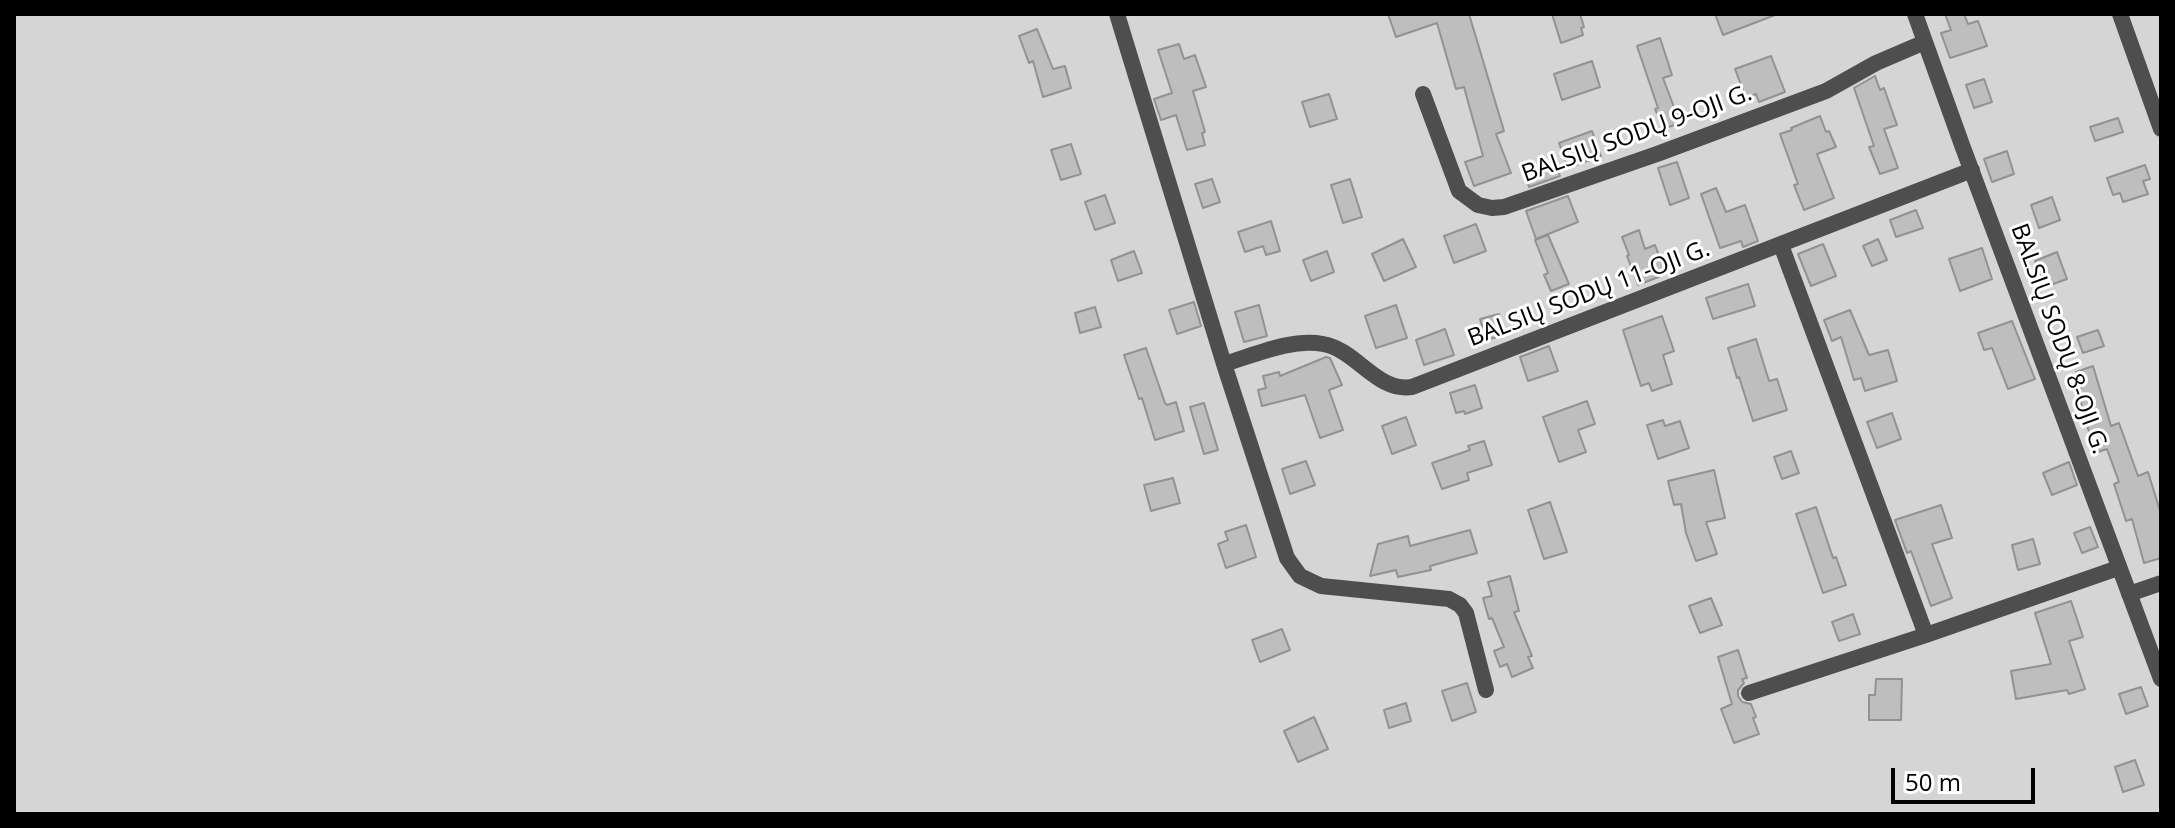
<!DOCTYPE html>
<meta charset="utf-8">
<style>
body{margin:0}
#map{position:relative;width:2175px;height:828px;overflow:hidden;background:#fff;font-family:"Open Sans",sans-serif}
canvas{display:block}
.frame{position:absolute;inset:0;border:16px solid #000;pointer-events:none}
.scale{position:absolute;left:1891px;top:768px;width:144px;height:36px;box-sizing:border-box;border:4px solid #000;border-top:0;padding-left:10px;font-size:24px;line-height:28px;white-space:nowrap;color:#000;-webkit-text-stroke:6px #fff;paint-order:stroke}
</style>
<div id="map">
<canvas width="2175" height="828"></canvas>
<div class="frame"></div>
<div class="scale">50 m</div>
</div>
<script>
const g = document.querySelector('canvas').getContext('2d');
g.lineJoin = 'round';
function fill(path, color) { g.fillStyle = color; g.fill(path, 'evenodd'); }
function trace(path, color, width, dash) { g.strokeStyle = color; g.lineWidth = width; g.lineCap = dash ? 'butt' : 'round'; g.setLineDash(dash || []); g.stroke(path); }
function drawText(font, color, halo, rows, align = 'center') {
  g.font = font + ' "Open Sans",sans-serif'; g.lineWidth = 6; g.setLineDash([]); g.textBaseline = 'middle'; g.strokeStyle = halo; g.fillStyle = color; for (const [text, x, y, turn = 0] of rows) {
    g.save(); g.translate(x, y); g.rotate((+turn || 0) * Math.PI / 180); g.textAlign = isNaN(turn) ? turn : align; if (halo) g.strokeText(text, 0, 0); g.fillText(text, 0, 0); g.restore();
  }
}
fill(new Path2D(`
 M14,14H2161V814H14Z`), '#d5d5d5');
const building = new Path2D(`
 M1388,14H1469L1504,131L1496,134L1511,173L1474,186L1465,162L1483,156L1464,87L1456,89L1437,23L1396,37Z
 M1552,14H1580L1584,27L1581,28L1583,35L1561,43Z
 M1715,14H1775V15L1723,35Z
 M1945,14H1964L1968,24L1978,21L1987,46L1950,58L1941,33L1951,30Z
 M1037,29L1053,69L1065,66L1071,88L1043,97L1033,61L1029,63L1019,36Z
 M1660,38L1672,75L1663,78L1680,123L1663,129L1655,109L1658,108L1637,46Z
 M1179,44L1184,59L1195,55L1206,87L1193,91L1205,132L1202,133L1205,145L1187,150L1176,115L1161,120L1154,99L1172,93L1158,50Z
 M1771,56L1785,92L1759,102L1756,94L1746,98L1735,69Z
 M1592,61L1600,87L1562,100L1554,74Z
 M1875,76L1880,90L1884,88L1897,125L1884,129L1898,168L1880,174L1869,147L1874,146L1854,88Z
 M1984,79L1992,102L1974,108L1966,85Z
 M1329,94L1337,119L1310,127L1302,102Z
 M1820,116L1826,132L1829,131L1836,147L1817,154L1834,198L1804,210L1794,185L1798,184L1780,134L1792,130L1791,128Z
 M2118,118L2123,132L2095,141L2090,127Z
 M1592,131L1601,156L1568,168L1559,143Z
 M1071,144L1081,174L1061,180L1051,150Z
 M2007,151L2014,174L1992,182L1984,159Z
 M1677,162L1689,198L1670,205L1658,168Z
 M1555,163L1560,176L1529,187L1524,173Z
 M2145,165L2150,179L2143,181L2148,194L2123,202L2120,193L2113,195L2107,178Z
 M1212,179L1220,202L1203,208L1195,184Z
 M1350,179L1362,217L1343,223L1331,185Z
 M1716,188L1726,212L1745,205L1758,241L1743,247L1741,241L1720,248L1701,194Z
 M1105,195L1115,223L1095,230L1085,202Z
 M1568,196L1578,222L1536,239L1526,211Z
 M2052,197L2060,220L2039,228L2031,205Z
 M1916,210L1923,228L1896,237L1890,220Z
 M1271,221L1280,251L1266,255L1263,246L1245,252L1238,232Z
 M1476,224L1486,251L1454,263L1444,236Z
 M1639,230L1645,249L1655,245L1666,274L1638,285L1627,256L1629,255L1622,237Z
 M1548,235L1569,284L1551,291L1544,275L1548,273L1535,240Z
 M1403,239L1416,267L1384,281L1372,254Z
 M1878,239L1887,260L1872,266L1863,246Z
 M1823,244L1836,276L1811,286L1798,254Z
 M1982,248L1992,279L1960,291L1949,259Z
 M1134,251L1142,273L1118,281L1111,260Z
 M1327,251L1334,272L1311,281L1303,260Z
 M2057,252L2067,279L2045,287L2035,261Z
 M1748,284L1755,306L1713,319L1706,298Z
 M1194,302L1201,326L1177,334L1169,310Z
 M1259,305L1267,336L1244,342L1235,312Z
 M1396,305L1407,338L1376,348L1365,316Z
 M1095,307L1101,327L1080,333L1075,313Z
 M1850,310L1869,355L1888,350L1897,381L1865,391L1861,378L1854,380L1841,337L1832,341L1824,320Z
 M1499,314L1505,335L1486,340L1480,319Z
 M1662,316L1674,351L1663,355L1672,384L1652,391L1649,383L1641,386L1623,330Z
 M2012,321L2035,379L2008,389L1992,348L1984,350L1978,333Z
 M1445,329L1454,355L1424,365L1416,340Z
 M2098,330L2104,346L2083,353L2077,337Z
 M1756,339L1769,381L1777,379L1787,410L1753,421L1739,377L1737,378L1728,348Z
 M1549,346L1558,371L1528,381L1520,357Z
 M1146,348L1165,403L1167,405L1176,402L1184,431L1155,440L1142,398L1139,399L1124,355Z
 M1326,357L1330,358L1342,385L1329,390L1343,430L1320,438L1305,395L1262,406L1258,390L1266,388L1263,376L1279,372L1280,376Z
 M2093,366L2111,426L2119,423L2138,476L2148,472L2161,514V558L2144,563L2132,519L2126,521L2114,484L2119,482L2107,449L2095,453L2077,389L2081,388L2076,372Z
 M1475,385L1482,408L1465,414L1464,411L1456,413L1450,393Z
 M1587,401L1595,424L1578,430L1586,452L1559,462L1543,417Z
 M1204,403L1218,450L1204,454L1190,407Z
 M1892,413L1901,439L1877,448L1867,422Z
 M1406,417L1416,445L1392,454L1382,426Z
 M1663,420L1665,426L1680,421L1689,448L1658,459L1647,425Z
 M1484,441L1492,465L1467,473L1469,480L1442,489L1432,463L1470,450L1468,446Z
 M1791,451L1799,473L1782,479L1774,457Z
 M1306,461L1315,485L1290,494L1282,469Z
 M2069,462L2077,485L2052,495L2043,473Z
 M1714,470L1725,518L1706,522L1717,554L1696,561L1686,533L1681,504L1674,505L1668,481Z
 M1173,478L1180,503L1151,511L1144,485Z
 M1550,502L1567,552L1544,559L1528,510Z
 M1941,505L1952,538L1932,544L1952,598L1931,606L1911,551L1907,553L1895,520Z
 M1816,507L1833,558L1836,557L1846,585L1823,593L1796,514Z
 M1246,525L1256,557L1226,568L1218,544L1228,540L1225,532Z
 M2090,527L2098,547L2082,553L2074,533Z
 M1470,530L1477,553L1430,566L1431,570L1398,577L1396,570L1370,576L1378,544L1408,536L1410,546Z
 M2033,539L2040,564L2018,570L2012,545Z
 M1510,576L1519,611L1514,612L1532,656L1528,657L1533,668L1512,677L1507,664L1500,667L1494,651L1504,647L1492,618L1489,619L1483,598L1492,596L1488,582Z
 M1711,598L1722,625L1700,633L1689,606Z
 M2071,601L2083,637L2069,641L2085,689L2069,694L2067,690L2016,699L2011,671L2051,664L2035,613Z
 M1853,614L1860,634L1839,641L1832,622Z
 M1282,629L1290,650L1260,662L1252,640Z
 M1738,650L1747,678L1742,679L1744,683L1738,690V696L1742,702L1751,704L1756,717L1753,718L1759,734L1734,743L1721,709L1732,704L1718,657Z
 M1876,679H1902L1901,720H1869V695H1875Z
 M1467,683L1476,712L1452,721L1442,691Z
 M2141,687L2148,706L2126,714L2119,694Z
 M1406,703L1411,721L1389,728L1384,710Z
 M1314,717L1328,749L1298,762L1284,731Z
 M2135,760L2144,785L2123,792L2115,767Z`);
fill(building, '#bebebe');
trace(building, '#929292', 2);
trace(new Path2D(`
 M1117,14L1224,364C1255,355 1291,338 1323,344C1357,350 1376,392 1412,387L1972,170
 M1915,14L1962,145L2161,679
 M2120,14L2161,129
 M1423,94L1459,191L1478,205L1492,208L1504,207L1657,154L1826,91L1876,63L1925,42
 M1781,245L1926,635L2118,568
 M1224,364L1287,558L1300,576L1321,586L1449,599L1460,605L1466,613L1486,690
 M2129,594L2161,583
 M1749,693L1926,635`), '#4e4e4e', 16);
drawText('24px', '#000', '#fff', [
 ["BALSIŲ SODŲ 9-OJI G.",1637,134,-20],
 ["BALSIŲ SODŲ 11-OJI G.",1589,294,-21],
 ["BALSIŲ SODŲ 8-OJI G.",2059,339,70]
]);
</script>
